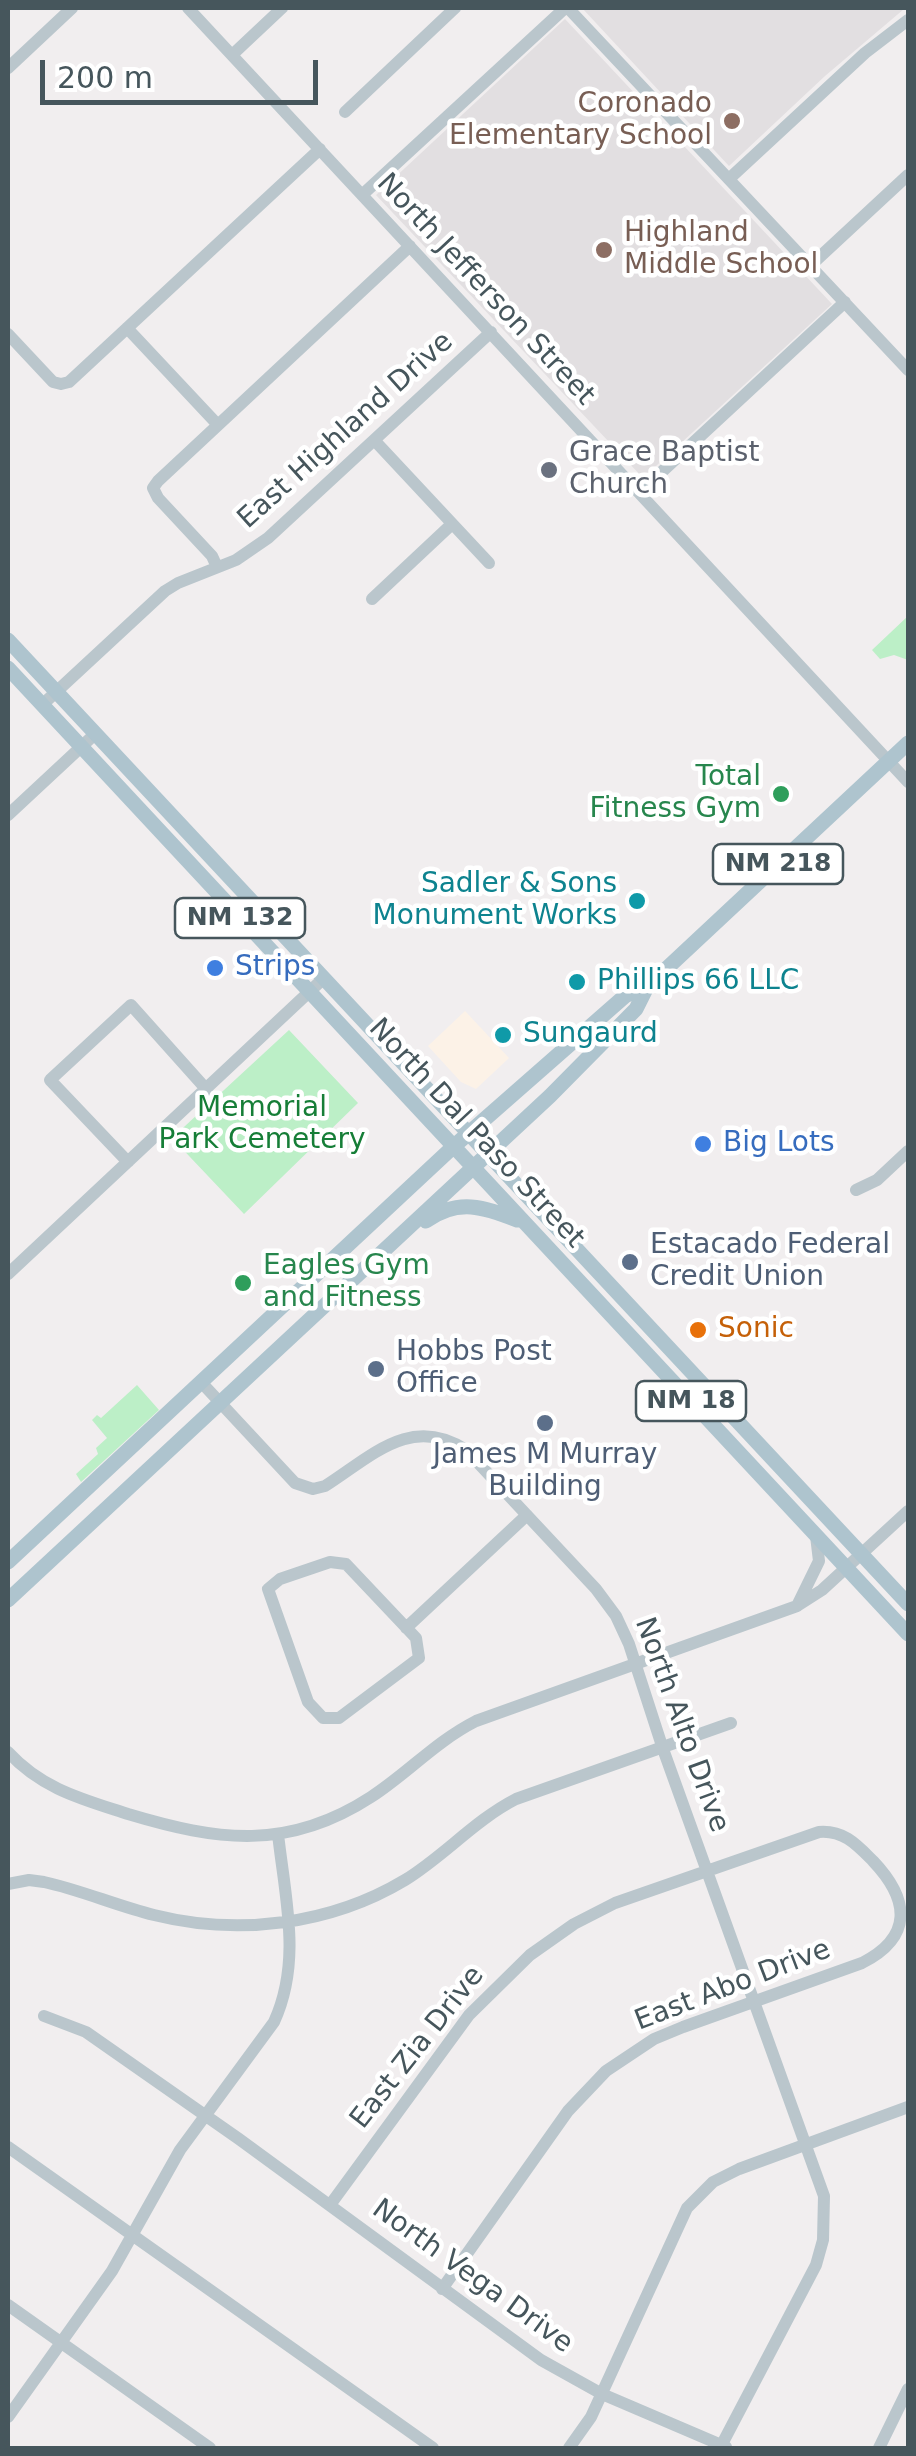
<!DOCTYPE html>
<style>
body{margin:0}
#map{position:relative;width:916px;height:2456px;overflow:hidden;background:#f1eeef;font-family:"DejaVu Sans",sans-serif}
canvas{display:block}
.frame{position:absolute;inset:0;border:10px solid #46565c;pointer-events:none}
.scale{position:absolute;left:40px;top:60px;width:278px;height:45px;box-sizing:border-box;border:5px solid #46565c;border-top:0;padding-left:12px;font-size:30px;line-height:35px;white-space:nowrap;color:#46565c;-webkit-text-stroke:8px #fff;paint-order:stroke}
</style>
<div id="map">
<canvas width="916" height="2456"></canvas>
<div class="frame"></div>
<div class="scale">200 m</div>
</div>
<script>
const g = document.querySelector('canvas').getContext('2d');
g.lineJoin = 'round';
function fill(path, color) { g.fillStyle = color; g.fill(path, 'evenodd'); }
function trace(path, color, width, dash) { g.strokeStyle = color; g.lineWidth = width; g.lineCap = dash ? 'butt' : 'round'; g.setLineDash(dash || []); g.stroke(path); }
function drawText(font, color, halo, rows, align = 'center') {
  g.font = font + ' "DejaVu Sans",sans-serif'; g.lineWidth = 9; g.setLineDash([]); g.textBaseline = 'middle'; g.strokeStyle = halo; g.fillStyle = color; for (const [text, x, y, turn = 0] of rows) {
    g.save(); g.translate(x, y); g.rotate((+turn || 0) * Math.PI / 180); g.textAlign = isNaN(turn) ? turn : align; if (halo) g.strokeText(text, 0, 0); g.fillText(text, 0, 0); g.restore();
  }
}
fill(new Path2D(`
 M465,1011L509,1058L476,1089L461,1082L428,1046Z`), '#fcf2e7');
fill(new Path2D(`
 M582,8H903L904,9L825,76L729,166Z
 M565,19L832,304L643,478L376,195Z`), '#e2dfe1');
fill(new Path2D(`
 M908,616V660L894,655L880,659L872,650Z
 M289,1030L358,1103L244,1214L172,1138Z
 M137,1385L159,1410L81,1482L76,1474L98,1454L96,1448L107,1438L92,1420L97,1415L101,1418Z`), '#bcefc7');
trace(new Path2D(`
 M188,8L908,782
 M568,8L908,370
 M232,55L282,8
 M8,68L72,8
 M345,112L455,8
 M730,178L865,53L908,20
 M362,195L565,8
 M811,265L908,175
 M127,328L218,425
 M8,334L53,382L61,384L69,382L320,149
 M375,441L489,563
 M640,492L845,302
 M217,567L212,556L158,498L153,488L158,481L410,246
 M372,599L452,524
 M42,705L165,591L178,583L236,560L268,538L491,332
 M8,815L95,734
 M128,1162L50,1080L131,1005L207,1090
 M856,1190L877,1180L908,1151
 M8,1274L324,978
 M201,1382L295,1483L313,1489L325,1486C372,1456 411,1414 466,1450L596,1589L616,1616L629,1644L663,1749L824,2196L823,2240L816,2265L720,2448
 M330,1562L346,1564L416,1638L419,1658L339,1718H323L308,1702L268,1589L280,1579Z
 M797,1606L819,1561L816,1536
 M406,1628L527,1515
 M8,1752C42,1789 82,1799 128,1814C218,1841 288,1851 371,1797C408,1773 435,1742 476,1721L797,1606L822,1590L908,1511
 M8,1884L29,1880L44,1882C81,1890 117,1906 154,1915C238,1936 330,1925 405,1880C444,1856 475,1820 516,1799L731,1723
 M44,2016L86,2032L239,2139L541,2360L602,2394L726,2447
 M8,2147L433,2448
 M330,2205L469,2015L530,1955L574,1924L615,1903L819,1832C844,1830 857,1845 873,1861C910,1900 913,1937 862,1963L683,2027L654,2039L606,2071L568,2111L442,2289
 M8,2305L210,2448
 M8,2417L112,2271L180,2150L274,2022C302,1961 285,1898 278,1834
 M569,2448L591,2417L687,2208L713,2182L739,2169L908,2107
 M879,2448L908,2389`), '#bac6cc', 12);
trace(new Path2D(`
 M8,640L908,1604
 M8,668L908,1634
 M426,1221C458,1198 484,1207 517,1220
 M8,1562L453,1147L625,996L648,985L665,970L908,743
 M8,1600L550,1096L636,1009L648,985`), '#aec4ce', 15);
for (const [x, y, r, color] of [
 [732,121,10,"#8d6e63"],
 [604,250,10,"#8d6e63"],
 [549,470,10,"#6b7280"],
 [781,794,10,"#2e9e5b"],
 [637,901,10,"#0f9aa8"],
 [215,968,10,"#3f7fe0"],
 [577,982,10,"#0f9aa8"],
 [503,1035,10,"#0f9aa8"],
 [703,1144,10,"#3f7fe0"],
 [630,1262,10,"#5c6f8a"],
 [243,1283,10,"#2e9e5b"],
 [698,1330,10,"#e8710a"],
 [376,1369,10,"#5c6f8a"],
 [545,1423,10,"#5c6f8a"]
]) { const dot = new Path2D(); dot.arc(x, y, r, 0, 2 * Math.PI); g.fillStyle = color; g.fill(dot); trace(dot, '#fff', 4); }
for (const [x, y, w] of [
 [778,864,130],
 [240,918,130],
 [691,1401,110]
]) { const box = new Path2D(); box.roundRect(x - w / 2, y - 20, w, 40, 8); g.fillStyle = '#fff'; g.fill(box); trace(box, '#46565c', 2.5); }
drawText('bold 25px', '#46565c', null, [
 ["NM 218",778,864],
 ["NM 132",240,918],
 ["NM 18",691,1401]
]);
drawText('28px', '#785e54', '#fff', [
 ["Coronado",712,105],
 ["Elementary School",712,137],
 ["Highland",624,234,"left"],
 ["Middle School",624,266,"left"]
], 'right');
drawText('28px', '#46565c', '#fff', [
 ["North Jefferson Street",485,290,47],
 ["East Highland Drive",346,431,-42],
 ["North Dal Paso Street",476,1134,47],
 ["North Alto Drive",681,1725,70],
 ["East Abo Drive",733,1986,-21],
 ["East Zia Drive",418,2048,-52],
 ["North Vega Drive",472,2277,36]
]);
drawText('28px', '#5b616d', '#fff', [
 ["Grace Baptist",569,454],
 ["Church",569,486]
], 'left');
drawText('28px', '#27864d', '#fff', [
 ["Total",761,778],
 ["Fitness Gym",761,810],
 ["Eagles Gym",263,1267,"left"],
 ["and Fitness",263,1299,"left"]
], 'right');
drawText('28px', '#0d838f', '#fff', [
 ["Sadler & Sons",617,885,"right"],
 ["Monument Works",617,917,"right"],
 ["Phillips 66 LLC",597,982],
 ["Sungaurd",523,1035]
], 'left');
drawText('28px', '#366cbe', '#fff', [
 ["Strips",235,968],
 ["Big Lots",723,1144]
], 'left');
drawText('28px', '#167e37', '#fff', [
 ["Memorial",262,1109],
 ["Park Cemetery",262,1141]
]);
drawText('28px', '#4e5e75', '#fff', [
 ["Estacado Federal",650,1246],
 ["Credit Union",650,1278],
 ["Hobbs Post",396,1353],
 ["Office",396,1385],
 ["James M Murray",545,1456,"center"],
 ["Building",545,1488,"center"]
], 'left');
drawText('28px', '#c56008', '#fff', [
 ["Sonic",718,1330]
], 'left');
</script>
